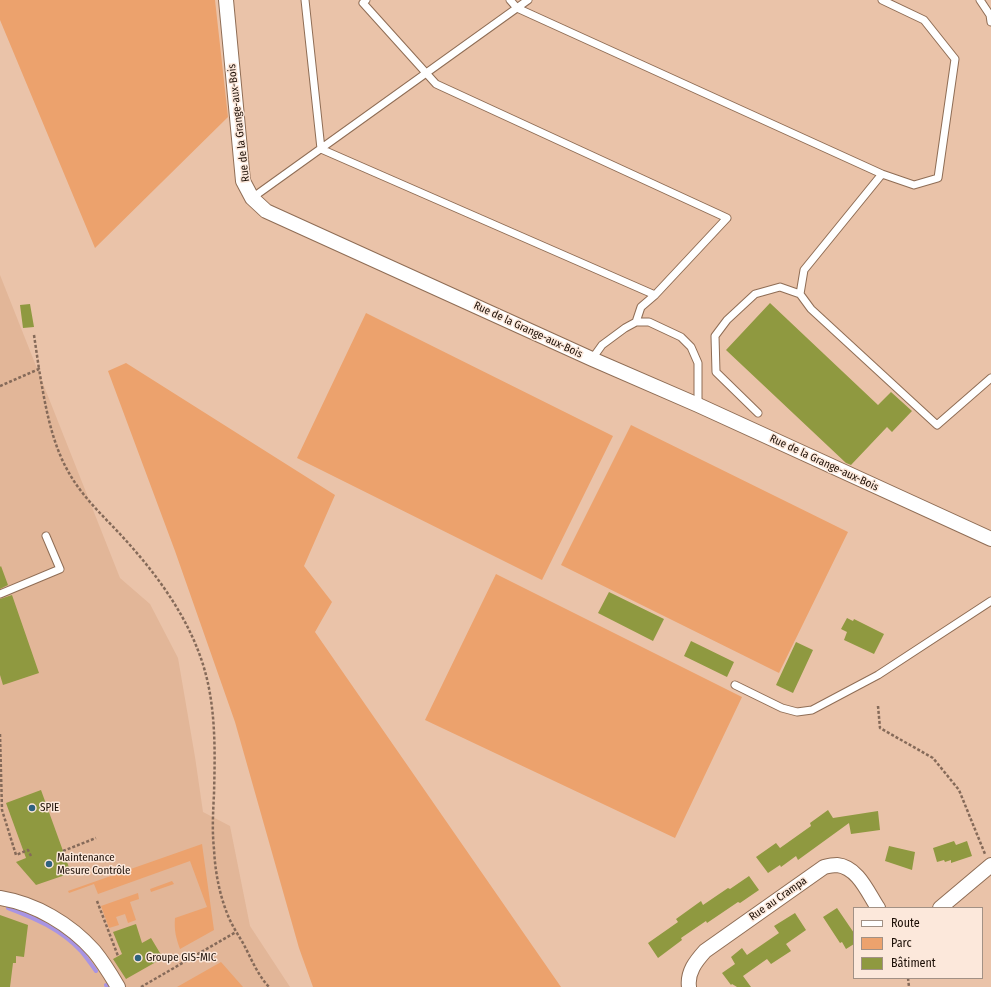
<!DOCTYPE html>
<meta charset="utf-8">
<style>
body{margin:0}
#map{position:relative;width:991px;height:987px;overflow:hidden;background:#eac3a9;font-family:"Fira Sans Condensed",sans-serif}
canvas{display:block}
.legend{position:absolute;left:853px;top:907px;width:130px;height:72px;box-sizing:border-box;background:#fce8db;border:1px solid #a29185;margin:0;padding:5px 7px;list-style:none;font-size:12px;color:#1b0e05}
.legend li{display:flex;align-items:center;gap:8px;height:20px}
.legend b{width:20px;border:1px solid #a29185}
</style>
<div id="map">
<canvas width="991" height="987"></canvas>
<ul class="legend">
<li><b style="height:5px;background:#fff"></b>Route</li>
<li><b style="height:11px;background:#eca26d"></b>Parc</li>
<li><b style="height:11px;background:#8f9940"></b>Bâtiment</li>
</ul>
</div>
<script>
const g = document.querySelector('canvas').getContext('2d');
g.lineJoin = 'round';
function fill(path, color) { g.fillStyle = color; g.fill(path, 'evenodd'); }
function trace(path, color, width, dash) { g.strokeStyle = color; g.lineWidth = width; g.lineCap = dash ? 'butt' : 'round'; g.setLineDash(dash || []); g.stroke(path); }
function drawText(font, color, halo, rows, align = 'center') {
  g.font = font + ' "Fira Sans Condensed",sans-serif'; g.lineWidth = 3; g.setLineDash([]); g.textBaseline = 'middle'; g.strokeStyle = halo; g.fillStyle = color; for (const [text, x, y, turn = 0] of rows) {
    g.save(); g.translate(x, y); g.rotate((+turn || 0) * Math.PI / 180); g.textAlign = isNaN(turn) ? turn : align; if (halo) g.strokeText(text, 0, 0); g.fillText(text, 0, 0); g.restore();
  }
}
fill(new Path2D(`
 M0,275L120,578L150,604L178,658L195,757L203,812L230,826L250,926L290,987H0Z`), '#e2b698');
fill(new Path2D(`
 M0,0H215L228,117L95,248L0,20Z
 M366,313L613,436L542,580L297,458Z
 M126,363L335,495L304,566L332,602L315,632L561,987H313L299,948L235,722L175,551L108,371Z
 M631,425L848,532L779,673L561,565Z
 M496,574L742,697L675,838L425,720Z
 M202,844L214,930L180,949C176,938 174,930 175,918L207,907L190,861L98,894L94,884L69,893L68,891Z
 M172,881L174,884L151,892L150,889Z
 M138,893L139,899L130,902L136,920L128,923L125,914L116,917L119,925L109,928L101,906Z
 M221,962L243,987H177Z`), '#eca26d');
trace(new Path2D(`
 M8,908C35,918 61,930 81,951C86,957 91,964 96,971
 M106,985L107,987`), '#a894e3', 4);
fill(new Path2D(`
 M770,303L878,405L891,392L912,411L892,432L887,427L851,465L846,463L726,350Z
 M30,304L34,327L23,328L20,305Z
 M1,566L8,585L0,589V567Z
 M609,592L664,619L653,641L598,613Z
 M12,595L39,673L3,685L0,675V599Z
 M847,618L853,621L854,619L884,634L874,654L844,640L847,632L841,629Z
 M691,641L734,662L727,677L684,656Z
 M796,642L813,650L793,693L776,685Z
 M41,790L71,873L36,885L16,862L26,858L6,803Z
 M828,810L833,818L878,811L880,830L851,834L849,823L798,860L796,856L781,867L780,865L768,873L756,857L776,843L780,848L811,826L810,823Z
 M954,841L956,845L967,841L972,856L951,863V860L945,862L944,860L937,862L933,848Z
 M889,846L915,852L912,870L885,861Z
 M749,876L759,890L740,903L738,902L707,923L706,921L681,938L682,940L658,958L648,943L678,922L676,919L701,901L703,905L728,888L730,889Z
 M837,908L854,933V944L846,949L842,942L840,943L823,917Z
 M795,913L806,930L786,944L791,951L771,964L767,959L743,976L751,987H737L732,984L731,985L722,973L735,964L731,957L742,948L747,955L779,933L774,926Z
 M0,915L28,925L24,957L16,956V963H13L10,987H0Z
 M136,924L142,943L151,938L163,958L126,979L113,959L122,954L113,932Z`), '#8f9940');
const lane = new Path2D(`
 M305,0L321,149L655,295
 M366,0L363,3L436,84L727,218L655,295L641,307L636,322
 M510,0L517,8L882,174L914,185L938,178L955,59L924,20L882,0
 M980,0L990,15L991,22
 M882,174L804,270L800,294L811,309L937,425L991,378
 M252,198L528,0
 M592,359L602,345L625,328L636,322H649L681,337L691,347L698,363V405
 M758,413L716,372L715,336L727,320L755,294L780,287L800,294
 M0,594L60,569L46,536
 M735,685L782,708L797,712L812,710L878,675L991,601`);
const street = new Path2D(`
 M226,0L243,181L252,198L266,211L592,359L698,405L991,539
 M0,898C36,904 70,924 94,951C103,962 111,975 118,987
 M940,908L991,865
 M689,987C687,972 696,961 705,951L824,867C828,866 833,865 837,865C858,867 868,893 878,908`);
trace(lane, '#8f6d55', 9);
trace(street, '#8f6d55', 16);
trace(new Path2D(`
 M34,335L39,369
 M0,386L39,369C45,404 51,442 69,473C82,496 102,515 120,534C157,574 192,621 206,675C216,714 215,755 214,794C213,813 212,831 214,849C215,870 219,893 227,913C231,924 237,933 243,943C251,958 257,974 269,987
 M878,706L880,728L933,758L959,790L985,854
 M0,734L2,810L16,855L28,850L31,856
 M63,851L96,838
 M97,901L118,956
 M908,978L909,987
 M141,987L236,932`), '#856a59', 2.5, [3, 2]);
trace(lane, '#fff', 7);
trace(street, '#fff', 14);
for (const [x, y, r, color] of [
 [32,808,4,"#2f627f"],
 [49,864,4,"#2f627f"],
 [138,958,4,"#2f627f"]
]) { const dot = new Path2D(); dot.arc(x, y, r, 0, 2 * Math.PI); g.fillStyle = color; g.fill(dot); trace(dot, '#fce8db', 1.5); }
drawText('11px', '#1b0e05', '#fce8db', [
 ["Rue de la Grange-aux-Bois",239,123,-97],
 ["Rue de la Grange-aux-Bois",528,330,25],
 ["Rue de la Grange-aux-Bois",824,463,25],
 ["Rue au Crampa",778,899,-35]
]);
drawText('11px', '#1b0e05', '#fce8db', [
 ["SPIE",40,808],
 ["Maintenance",57,858],
 ["Mesure Contrôle",57,871],
 ["Groupe GIS-MIC",146,958]
], 'left');
</script>
